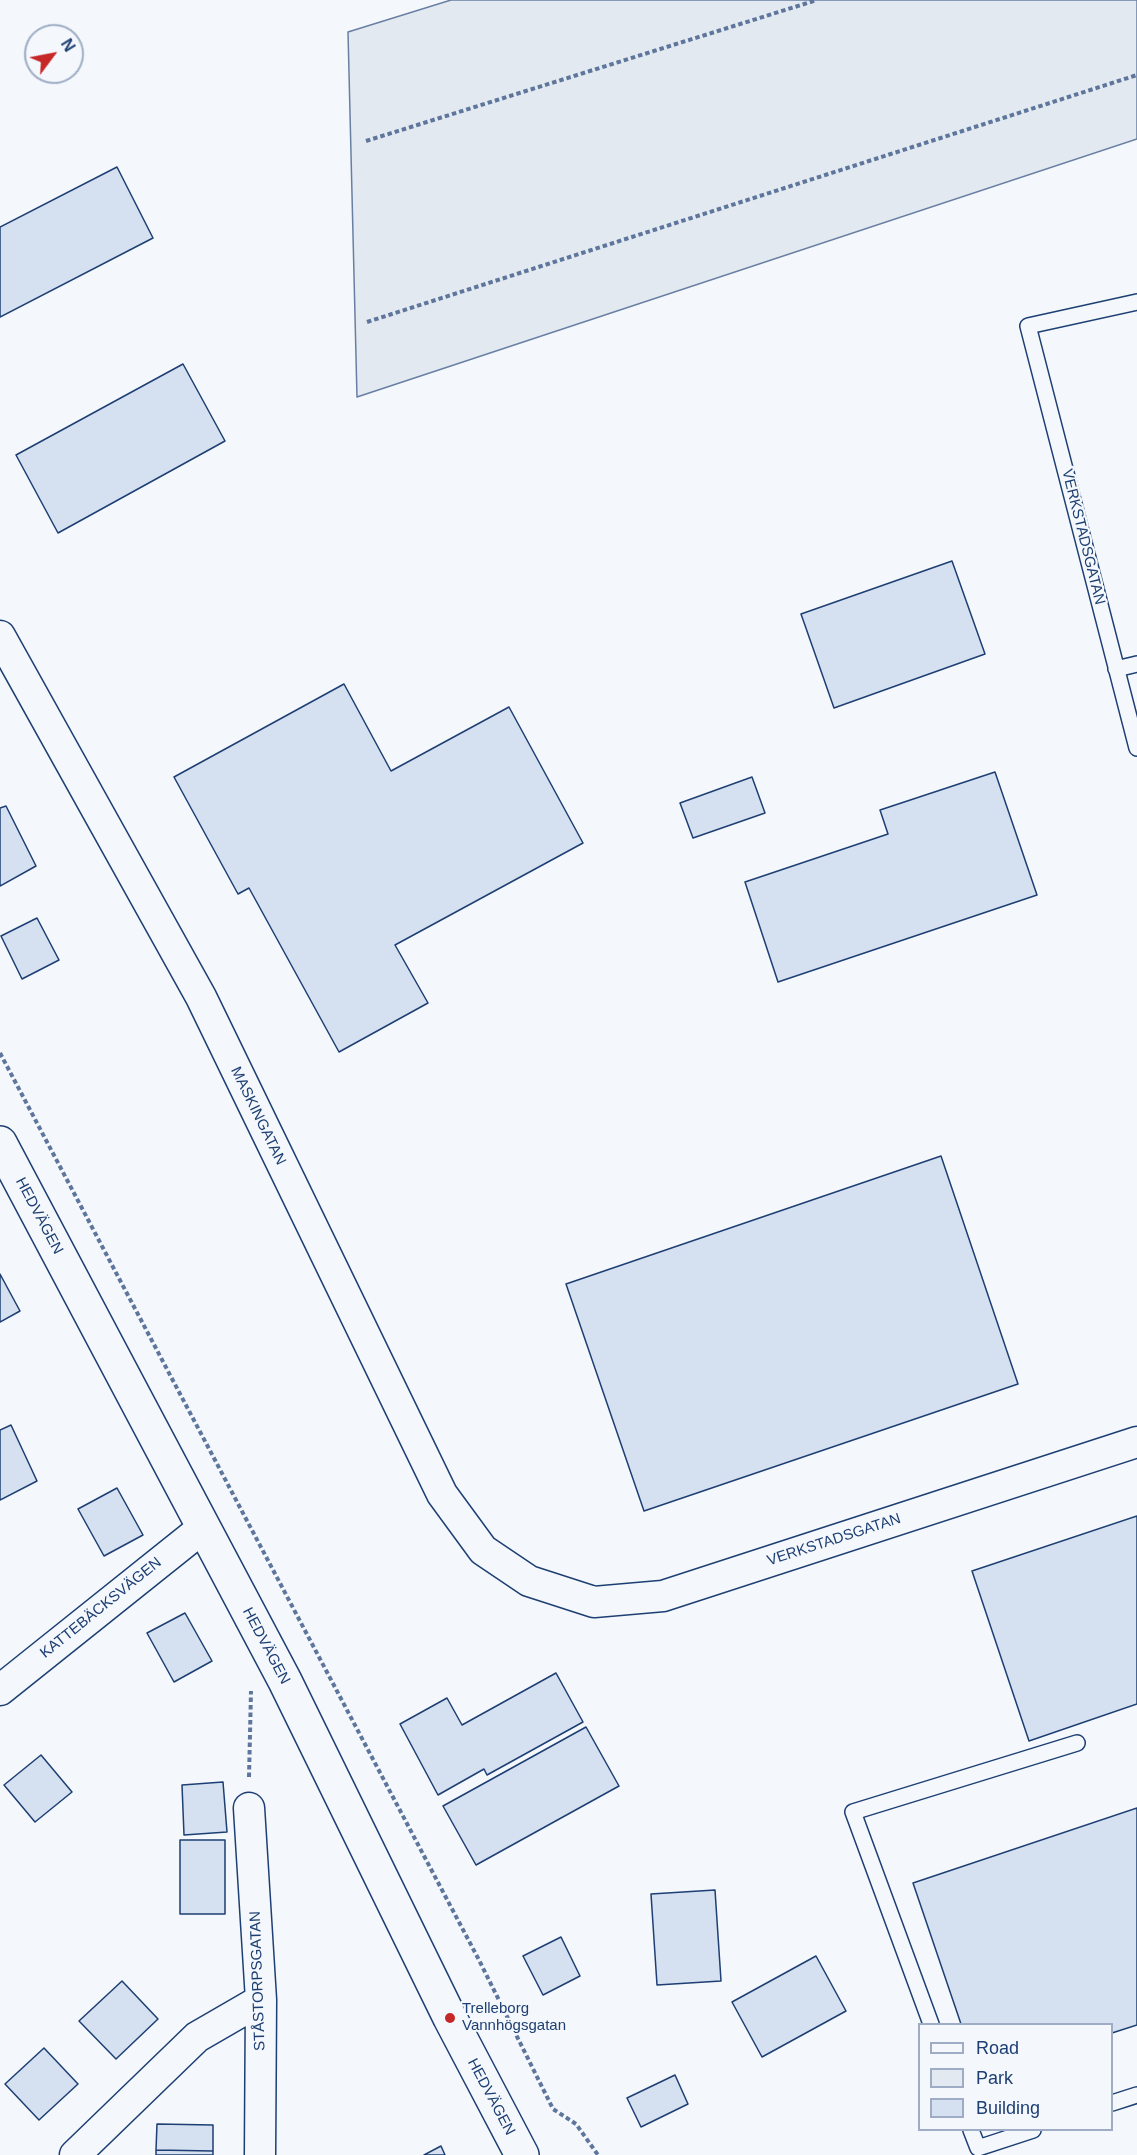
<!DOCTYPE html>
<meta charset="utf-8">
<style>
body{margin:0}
#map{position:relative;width:1137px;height:2155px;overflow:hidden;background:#f4f7fb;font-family:Helvetica,sans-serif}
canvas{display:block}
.legend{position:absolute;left:918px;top:2023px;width:195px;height:108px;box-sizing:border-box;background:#f4f7fb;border:2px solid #9eadc5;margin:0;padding:8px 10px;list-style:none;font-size:18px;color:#1d3f73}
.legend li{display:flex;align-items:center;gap:12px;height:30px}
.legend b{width:30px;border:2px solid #9eadc5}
.north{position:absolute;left:24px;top:24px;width:60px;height:60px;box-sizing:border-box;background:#f4f7fb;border:2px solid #9eadc5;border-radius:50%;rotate:58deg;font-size:16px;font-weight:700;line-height:24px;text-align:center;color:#1d3f73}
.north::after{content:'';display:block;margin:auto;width:21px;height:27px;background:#c62828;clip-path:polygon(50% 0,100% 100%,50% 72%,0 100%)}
</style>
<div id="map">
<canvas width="1137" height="2155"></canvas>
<ul class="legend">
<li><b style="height:8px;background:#f4f7fb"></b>Road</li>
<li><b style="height:16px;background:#e3e9f0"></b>Park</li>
<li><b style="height:16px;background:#d5e0f0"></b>Building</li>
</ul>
<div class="north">N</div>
</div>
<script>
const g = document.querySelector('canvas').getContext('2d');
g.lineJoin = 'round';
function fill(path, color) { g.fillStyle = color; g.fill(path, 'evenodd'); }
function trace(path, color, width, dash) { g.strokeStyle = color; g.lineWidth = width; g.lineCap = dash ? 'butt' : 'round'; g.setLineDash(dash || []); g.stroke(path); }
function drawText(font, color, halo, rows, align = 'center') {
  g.font = font + ' Helvetica,sans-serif'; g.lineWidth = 4.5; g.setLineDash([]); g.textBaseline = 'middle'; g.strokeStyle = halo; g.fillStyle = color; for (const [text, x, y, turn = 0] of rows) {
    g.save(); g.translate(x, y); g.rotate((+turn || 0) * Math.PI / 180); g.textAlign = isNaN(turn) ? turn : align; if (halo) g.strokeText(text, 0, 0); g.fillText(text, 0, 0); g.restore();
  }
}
const green = new Path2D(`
 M451,0H1137V139L357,397L348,32Z`);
fill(green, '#e3e9f0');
trace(green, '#687fa3', 1.5);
const building = new Path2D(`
 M117,167L153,238L0,317V227Z
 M183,364L225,441L58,533L16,455Z
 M952,561L985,654L834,708L801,614Z
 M344,684L391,771L509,707L583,843L395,945L428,1003L339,1052L249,888L238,894L174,777Z
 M995,772L1037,895L778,982L745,882L888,834L880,810Z
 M752,777L765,813L693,838L680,803Z
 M6,806L36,866L0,886V808Z
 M37,918L59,960L22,979L1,936Z
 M941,1156L1018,1384L644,1511L566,1284Z
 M0,1274L20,1311L0,1322Z
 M11,1425L37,1481L0,1500V1430Z
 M117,1488L143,1535L104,1556L78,1509Z
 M1137,1516V1704L1029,1741L972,1571Z
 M185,1613L212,1661L174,1682L147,1633Z
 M556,1673L583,1722L487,1775L484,1769L438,1795L400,1724L447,1698L462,1725Z
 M586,1727L619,1786L476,1865L443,1806Z
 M41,1755L72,1792L35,1822L4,1785Z
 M223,1782L227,1832L184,1835L182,1785Z
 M1137,1808V2025L1112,2033V2024H961L913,1883Z
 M180,1840H225V1914H180Z
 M715,1890L721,1981L657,1985L651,1894Z
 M561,1937L580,1976L543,1995L523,1956Z
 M816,1956L846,2011L762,2057L732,2002Z
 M122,1981L158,2019L116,2059L79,2021Z
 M44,2048L78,2084L39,2120L5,2084Z
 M675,2075L688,2104L641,2127L627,2098Z
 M157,2124L213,2125V2151L156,2150Z
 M441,2146L445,2155H424Z
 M156,2150L213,2151V2155H156Z`);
fill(building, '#d5e0f0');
trace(building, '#1d3f73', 1.5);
const service = new Path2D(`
 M1137,302L1028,326L1137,748
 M1116,669L1137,664
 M931,2024L853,1812L1077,1743
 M1112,2103L1137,2095
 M971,2130L978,2148L1033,2130`);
const minor = new Path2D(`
 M0,636L201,997L442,1494L483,1550L529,1581L594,1602L663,1596L1137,1442
 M0,1690L204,1527
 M249,1808L261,2000L260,2155
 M75,2155L197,2037L261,2000`);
const secondary = new Path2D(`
 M0,1143L285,1681L450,2018L522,2155`);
trace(service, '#1d3f73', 18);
trace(minor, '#1d3f73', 33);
trace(secondary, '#1d3f73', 36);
trace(new Path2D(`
 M366,141L817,0
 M367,322L1137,75
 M0,1053L479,1960L553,2109L576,2124L598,2155
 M249,1777L251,1691`), '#5e769c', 4, [4.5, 3]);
trace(service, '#f4f7fb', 15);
trace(minor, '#f4f7fb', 30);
trace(secondary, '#f4f7fb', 33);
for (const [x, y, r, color] of [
 [450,2018,6,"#c62828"]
]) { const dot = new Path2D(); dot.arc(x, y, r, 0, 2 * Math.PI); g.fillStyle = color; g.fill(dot); trace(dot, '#f4f7fb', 2); }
drawText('15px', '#1d3f73', '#f4f7fb', [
 ["VERKSTADSGATAN",1083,537,76],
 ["MASKINGATAN",258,1116,64],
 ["HEDVÄGEN",39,1216,62],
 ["VERKSTADSGATAN",834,1540,-18],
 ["KATTEBÄCKSVÄGEN",101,1608,-39],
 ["HEDVÄGEN",266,1646,62],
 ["STÅSTORPSGATAN",258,1981,-92],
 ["HEDVÄGEN",491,2097,62]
]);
drawText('15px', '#1d3f73', '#f4f7fb', [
 ["Trelleborg",462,2009],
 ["Vannhögsgatan",462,2026]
], 'left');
</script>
